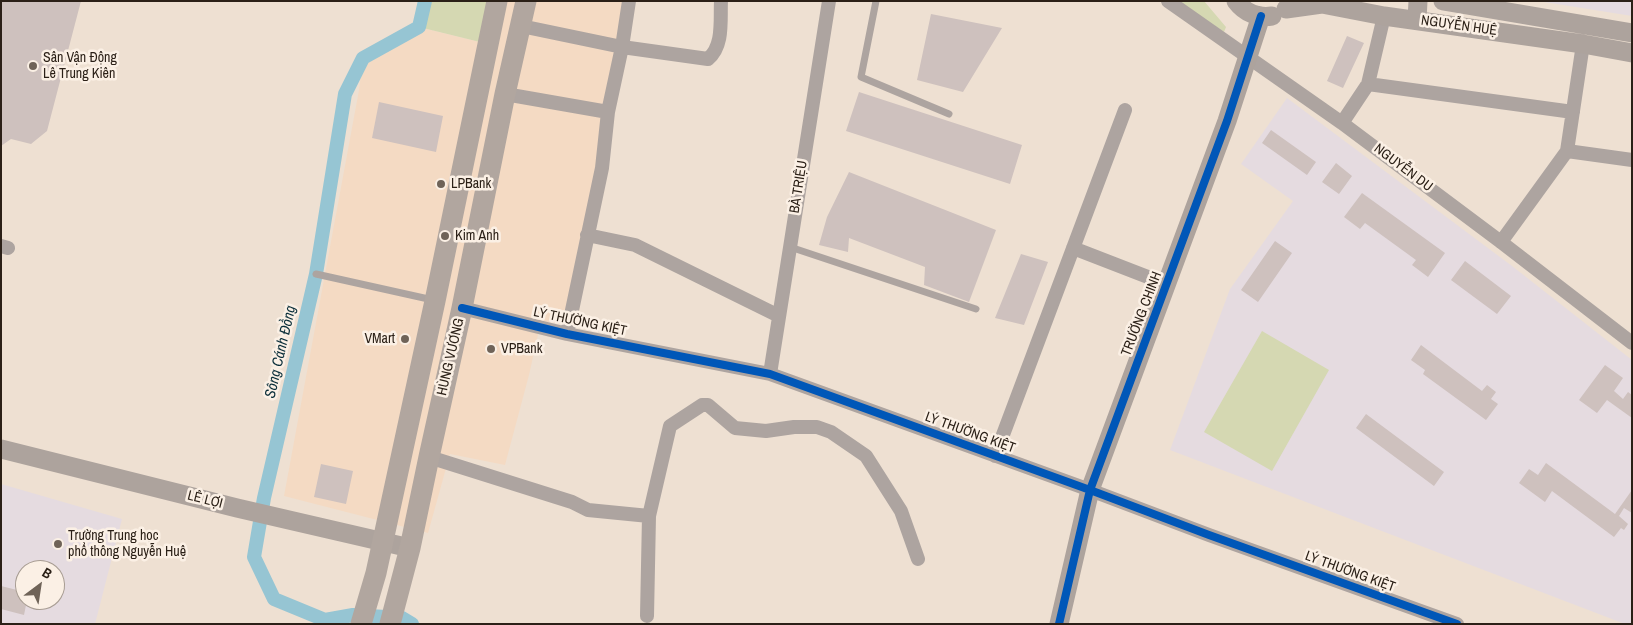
<!DOCTYPE html>
<meta charset="utf-8">
<style>
body{margin:0}
#map{position:relative;width:1633px;height:625px;overflow:hidden;background:#eee0d2;font-family:"Archivo Narrow",sans-serif}
canvas{display:block}
.frame{position:absolute;inset:0;border:2px solid #2b2017;pointer-events:none}
.north{position:absolute;left:15px;top:560px;width:50px;height:50px;box-sizing:border-box;background:#fbf0e5;border:1px solid #a89d93;border-radius:50%;rotate:31deg;font-size:14px;font-weight:700;line-height:20px;text-align:center;color:#2b2017}
.north::after{content:'';display:block;margin:auto;width:18px;height:22px;background:#6f6358;clip-path:polygon(50% 0,100% 100%,50% 72%,0 100%)}
</style>
<div id="map">
<canvas width="1633" height="625"></canvas>
<div class="frame"></div>
<div class="north">B</div>
</div>
<script>
const g = document.querySelector('canvas').getContext('2d');
g.lineJoin = 'round';
function fill(path, color) { g.fillStyle = color; g.fill(path, 'evenodd'); }
function trace(path, color, width, dash) { g.strokeStyle = color; g.lineWidth = width; g.lineCap = dash ? 'butt' : 'round'; g.setLineDash(dash || []); g.stroke(path); }
function drawText(font, color, halo, rows, align = 'center') {
  g.font = font + ' "Archivo Narrow",sans-serif'; g.lineWidth = 5; g.setLineDash([]); g.textBaseline = 'middle'; g.strokeStyle = halo; g.fillStyle = color; for (const [text, x, y, turn = 0] of rows) {
    g.save(); g.translate(x, y); g.rotate((+turn || 0) * Math.PI / 180); g.textAlign = isNaN(turn) ? turn : align; if (halo) g.strokeText(text, 0, 0); g.fillText(text, 0, 0); g.restore();
  }
}
fill(new Path2D(`
 M497,1H629L587,252L577,326L541,321L529,375L505,465L450,454L428,533L284,496L359,90L363,58L419,27L488,44Z`), '#f4dac3');
fill(new Path2D(`
 M1538,1H1632V16Z
 M1287,98L1512,266L1632,360L1631,624H1625L1170,450L1230,289L1293,201L1241,164Z
 M1,484L122,519L95,624H1ZM25,570H55V600H25Z`), '#e5dbe0');
fill(new Path2D(`
 M425,1H497L488,44L419,27Z
 M1176,1H1204L1226,27L1224,32Z
 M1262,331L1329,370L1272,471L1204,432Z`), '#d5d8b2');
trace(new Path2D(`
 M412,624L402,618L353,615L325,620L274,599L254,557L264,498L316,274L345,94L363,58L419,27L425,1`), '#96c5d3', 14);
fill(new Path2D(`
 M1,1H81L47,131L31,144L11,139L1,146Z
 M931,14L1002,28L963,92L917,80Z
 M1347,36L1364,43L1343,88L1327,81Z
 M859,92L1022,145L1010,184L846,131Z
 M379,102L443,116L436,152L372,138Z
 M1271,130L1316,162L1307,175L1262,143Z
 M1336,163L1352,176L1339,194L1322,182Z
 M849,172L996,230L969,302L924,285L925,267L849,238L848,252L819,245L827,217Z
 M1362,193L1445,253L1428,277L1412,265L1416,260L1365,223L1360,229L1344,217Z
 M1275,241L1292,253L1258,302L1241,290Z
 M1021,254L1048,262L1024,325L995,318Z
 M1465,261L1511,296L1497,314L1451,280Z
 M1421,345L1482,391L1487,385L1496,392L1491,399L1498,404L1486,420L1423,374L1425,370L1411,360Z
 M1605,365L1623,378L1614,391L1623,399L1628,392L1632,395V418L1607,400L1597,413L1579,400Z
 M1366,414L1444,472L1434,486L1356,428Z
 M1546,463L1615,514L1632,490V513L1624,508L1619,516L1628,524L1624,530L1621,528L1614,537L1552,491L1545,502L1519,483L1529,469L1538,475Z
 M321,464L353,471L346,504L314,497Z
 M1,586L25,592V600H27L24,615L1,609Z`), '#cec1be');
trace(new Path2D(`
 M876,1L861,77L949,114
 M790,247L976,309
 M316,274L433,300`), '#ada4a0', 7);
trace(new Path2D(`
 M1168,1L1342,123L1501,242L1632,343
 M521,26L622,47L708,59C724,46 720,20 721,1
 M1368,84L1573,112
 M505,94L608,112
 M1342,123L1368,84L1384,16
 M1567,151L1632,160
 M587,235L635,245L779,316
 M1501,242L1567,151L1583,44
 M1,246L8,248
 M1073,248L1166,284
 M462,308L567,334L770,374L1090,490L1209,535L1457,624
 M567,334L602,168L608,112L622,47L629,1
 M770,374L829,1
 M995,456L1125,110
 M429,457L572,502L588,510L649,516
 M647,616L649,516L670,426L702,405H708L735,428L766,431L794,427H817L831,432L866,456L901,511L918,559`), '#ada4a0', 14);
trace(new Path2D(`
 M1236,1C1245,13 1258,18 1272,16
 M1443,1L1632,33
 M1286,9L1322,4L1384,16L1583,44L1632,53
 M1417,20L1418,1
 M1,449L237,508L410,548
 M1059,624L1090,490L1227,121L1261,16`), '#ada39d', 19);
trace(new Path2D(`
 M361,624L376,573L435,301L497,1
 M390,624L410,548L429,457L462,308L505,94L526,1`), '#b1a69f', 21);
trace(new Path2D(`
 M462,308L567,334L770,374L1090,490L1209,535L1457,624
 M1059,624L1090,490L1227,121L1261,16`), '#0057b8', 8);
for (const [x, y, r, color] of [
 [33,66,5,"#6f6358"],
 [441,184,5,"#6f6358"],
 [445,236,5,"#6f6358"],
 [405,339,5,"#6f6358"],
 [491,349,5,"#6f6358"],
 [58,544,5,"#6f6358"]
]) { const dot = new Path2D(); dot.arc(x, y, r, 0, 2 * Math.PI); g.fillStyle = color; g.fill(dot); trace(dot, '#fbf0e5', 2); }
drawText('14px', '#2b2017', '#fbf0e5', [
 ["NGUYỄN HUỆ",1459,26,8],
 ["NGUYỄN DU",1403,168,37],
 ["BÀ TRIỆU",799,187,-81],
 ["TRƯỜNG CHINH",1142,314,-69],
 ["LÝ THƯỜNG KIỆT",580,322,12],
 ["HÙNG VƯƠNG",451,357,-77],
 ["LÝ THƯỜNG KIỆT",970,433,20],
 ["LÊ LỢI",205,500,14],
 ["LÝ THƯỜNG KIỆT",1350,572,20]
]);
drawText('14px', '#2b2017', '#fbf0e5', [
 ["Sân Vận Động",43,58],
 ["Lê Trung Kiên",43,74],
 ["LPBank",451,184],
 ["Kim Anh",455,236],
 ["VMart",395,339,"right"],
 ["VPBank",501,349],
 ["Trường Trung học",68,536],
 ["phổ thông Nguyễn Huệ",68,552]
], 'left');
drawText('italic 15px', '#0b2f3a', '#fbf0e5', [
 ["Sông Cánh Đồng",281,352,-77]
]);
</script>
